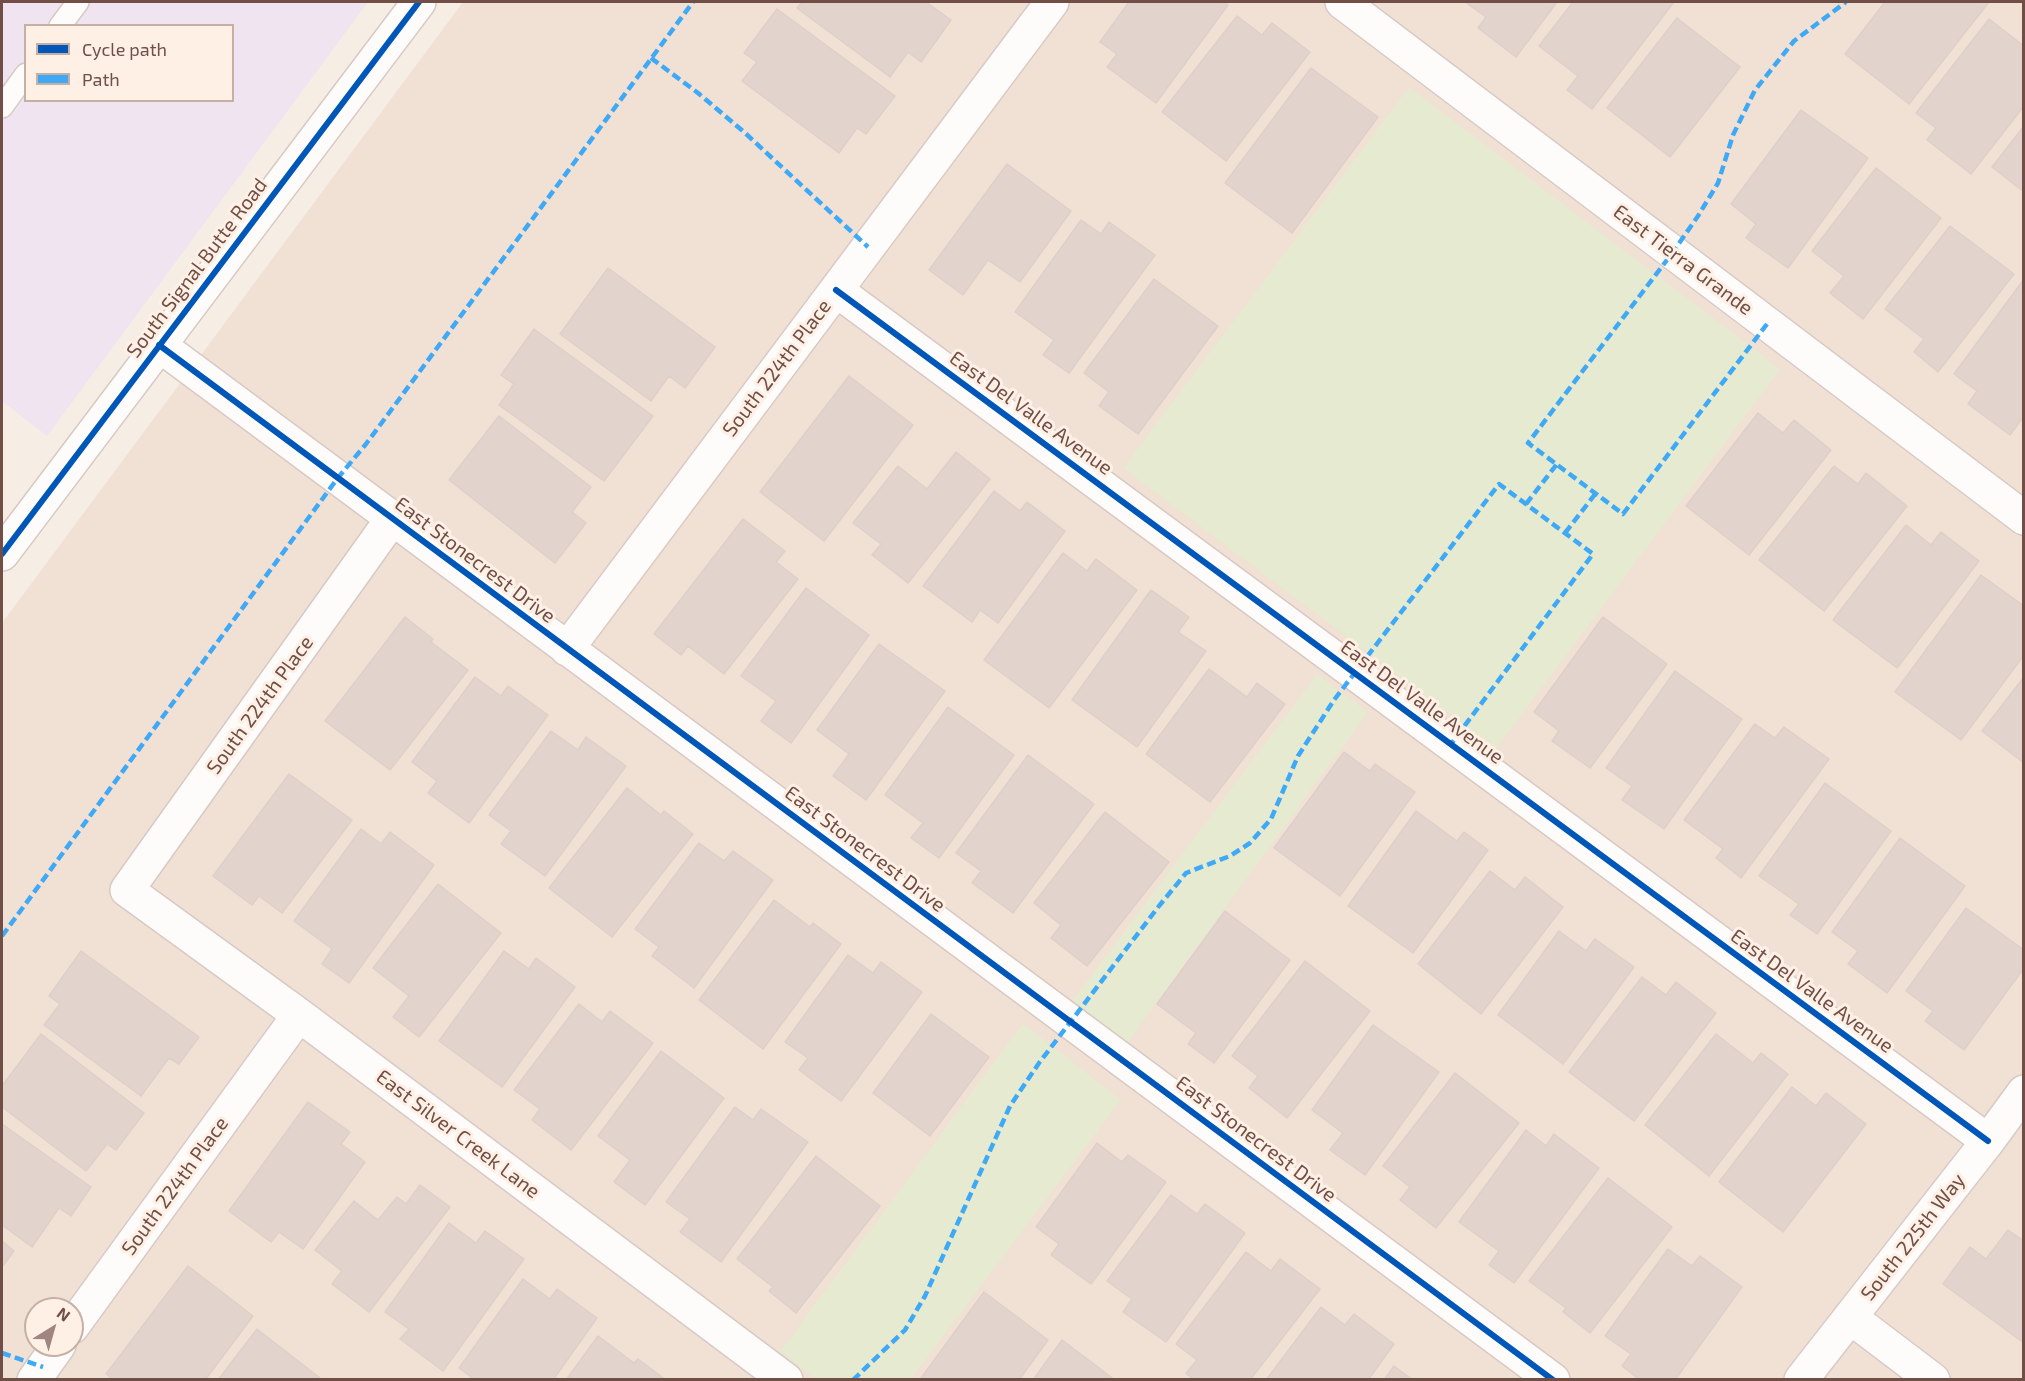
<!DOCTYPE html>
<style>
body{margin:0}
#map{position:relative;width:2025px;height:1381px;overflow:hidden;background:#f6ede5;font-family:"Exo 2",sans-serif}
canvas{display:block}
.frame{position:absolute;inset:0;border:3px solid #714f47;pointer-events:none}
.legend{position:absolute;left:24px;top:24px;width:210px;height:78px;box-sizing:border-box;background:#fff0e5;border:2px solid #c6b0a6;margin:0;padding:8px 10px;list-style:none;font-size:18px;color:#714f47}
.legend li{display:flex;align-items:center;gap:12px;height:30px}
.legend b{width:30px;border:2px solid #c6b0a6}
.north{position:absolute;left:24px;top:1297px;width:60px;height:60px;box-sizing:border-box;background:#fff0e5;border:2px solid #c6b0a6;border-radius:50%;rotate:37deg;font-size:16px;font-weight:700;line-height:24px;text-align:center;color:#714f47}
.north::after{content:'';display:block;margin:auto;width:21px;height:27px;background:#a0867e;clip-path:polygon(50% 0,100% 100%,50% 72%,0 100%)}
</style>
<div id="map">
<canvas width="2025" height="1381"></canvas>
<div class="frame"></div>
<ul class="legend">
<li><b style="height:8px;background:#0057b8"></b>Cycle path</li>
<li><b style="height:8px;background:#3fa9f5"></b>Path</li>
</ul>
<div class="north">N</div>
</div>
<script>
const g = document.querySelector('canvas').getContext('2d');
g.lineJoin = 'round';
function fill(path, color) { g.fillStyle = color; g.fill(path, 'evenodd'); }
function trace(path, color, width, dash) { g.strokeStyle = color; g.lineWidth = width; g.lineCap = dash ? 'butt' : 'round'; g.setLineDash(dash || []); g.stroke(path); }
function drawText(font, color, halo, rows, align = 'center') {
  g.font = font + ' "Exo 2",sans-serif'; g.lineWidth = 6; g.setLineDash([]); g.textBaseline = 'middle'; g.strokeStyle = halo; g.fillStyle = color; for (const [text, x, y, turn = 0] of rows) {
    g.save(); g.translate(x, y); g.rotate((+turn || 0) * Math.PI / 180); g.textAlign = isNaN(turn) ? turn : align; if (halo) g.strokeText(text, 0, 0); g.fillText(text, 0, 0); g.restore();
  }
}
fill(new Path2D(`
 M463,2H2023V1379H2V623ZM36,1309H72V1345H36Z`), '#f1e1d5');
fill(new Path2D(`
 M2,2H368L47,436L2,401ZM26,26H232V100H26Z`), '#efe4ef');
fill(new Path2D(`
 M1409,87L1780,369L1496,749L1123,468Z
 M1317,674L1368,712L1127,1043L1073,1000Z
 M1023,1023L1121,1100L911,1379H816L780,1352Z`), '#e5ead0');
const building = new Path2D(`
 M802,2H926L951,20L921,62L908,52L890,77L797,8Z
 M1129,2H1223L1228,5L1156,103L1107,67L1117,54L1100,42Z
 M1465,2H1557L1516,57L1478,28L1486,17Z
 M1573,2H1674L1592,109L1567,90L1578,76L1539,46Z
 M1885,2H1989L1909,104L1845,54Z
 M777,9L895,96L866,134L857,128L839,153L742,81L757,62L744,53Z
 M1237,16L1262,35L1272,23L1310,52L1226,161L1162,112Z
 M1677,18L1740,67L1670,157L1607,108Z
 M1989,19L2024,46V106L1971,174L1927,140L1936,128L1916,113Z
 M1311,68L1378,117L1292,233L1225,183Z
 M1801,110L1868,158L1788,268L1746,238L1756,224L1731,204Z
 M2024,126V192L1992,167Z
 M1007,164L1071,211L1020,282L988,260L963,295L929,270Z
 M1876,168L1941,218L1863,319L1830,293L1844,276L1812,251Z
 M1081,220L1101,234L1109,222L1155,255L1069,373L1043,355L1054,340L1015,312Z
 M1950,226L2014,274L1938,372L1914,352L1924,339L1885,309Z
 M608,268L715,347L685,388L669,376L651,401L560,334Z
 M1154,279L1218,326L1138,434L1099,406L1109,392L1084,373Z
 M2024,279V416L2010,435L1968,404L1977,391L1954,374Z
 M534,329L653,416L604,481L499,405L514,384L501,375Z
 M849,376L913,425L824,541L760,492Z
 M1758,413L1783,433L1794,420L1831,450L1749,555L1686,506Z
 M499,416L591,487L572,512L586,523L555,563L449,480Z
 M956,452L990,479L908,583L872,555L881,544L853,523L898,466L927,489Z
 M1834,466L1858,484L1866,473L1907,506L1824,611L1759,560Z
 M994,491L1020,511L1027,502L1065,531L998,623L980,610L972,622L923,586Z
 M743,519L785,551L776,562L798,579L724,674L688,646L681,655L654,634Z
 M1906,525L1931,545L1941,532L1979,561L1897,668L1833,620Z
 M1063,553L1087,571L1096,559L1137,590L1049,708L984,660Z
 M1981,575L2024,606V655L1961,740L1895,692Z
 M806,588L869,635L791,743L761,721L776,701L741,676Z
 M1151,590L1189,617L1178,632L1206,651L1137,747L1072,700Z
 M405,617L433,639L431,642L468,670L390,770L325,721Z
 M1603,617L1667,664L1590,768L1552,741L1559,731L1534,712Z
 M879,644L945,691L866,800L833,776L849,754L817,730Z
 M1209,669L1247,697L1257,683L1285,704L1210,802L1146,754Z
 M1675,671L1742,719L1664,829L1622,800L1632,786L1606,768Z
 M475,677L501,696L508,686L548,715L469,823L428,793L437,781L412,762Z
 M2024,677V763L1982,731Z
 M948,707L1014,755L939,858L911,838L923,823L885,795Z
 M1755,724L1775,738L1784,727L1829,759L1741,878L1716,858L1723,849L1684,820Z
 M551,731L578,750L586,737L626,766L545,876L501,844L511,831L489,815Z
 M1344,752L1370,771L1375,764L1415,792L1340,896L1274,848Z
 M1028,755L1094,804L1013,913L972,883L981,871L956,853Z
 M289,774L352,820L282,913L259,896L252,905L213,876Z
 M1825,783L1891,831L1817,934L1790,915L1799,904L1759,876Z
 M627,788L661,815L664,811L693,834L612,937L549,888Z
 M1416,811L1457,841L1464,832L1488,850L1413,953L1348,906Z
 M1105,812L1169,862L1087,966L1051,938L1061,925L1034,903Z
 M361,829L381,844L390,832L434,865L349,983L322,964L332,949L294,921Z
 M1900,838L1965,886L1887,993L1848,964L1858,951L1832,932Z
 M699,843L724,861L733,851L773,880L694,988L652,956L659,947L635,929Z
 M1490,871L1515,890L1525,877L1563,907L1481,1014L1418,964Z
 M438,884L501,933L419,1037L393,1017L409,996L373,968Z
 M774,900L810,927L813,923L841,944L763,1049L699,1000Z
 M1966,908L2024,950V968L1964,1050L1925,1021L1933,1011L1906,991Z
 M1225,911L1290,960L1214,1063L1188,1044L1196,1033L1157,1004Z
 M1559,931L1586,951L1595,939L1634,967L1563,1064L1498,1015Z
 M81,951L199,1037L179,1064L169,1058L141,1096L44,1025L60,1004L49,996Z
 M504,951L529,969L536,958L575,987L502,1087L439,1041Z
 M848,955L873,973L881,962L922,992L841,1101L799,1070L808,1058L785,1042Z
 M1305,961L1370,1011L1287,1118L1249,1088L1258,1076L1232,1056Z
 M1642,977L1666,995L1676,982L1716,1013L1634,1121L1569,1072Z
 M579,1004L602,1022L610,1011L653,1043L571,1150L532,1120L540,1109L514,1090Z
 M931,1014L989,1057L930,1136L873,1093Z
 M1373,1025L1439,1072L1365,1175L1330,1150L1343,1133L1312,1110Z
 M41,1034L144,1113L116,1150L107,1144L86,1171L2,1107V1086Z
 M1716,1034L1753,1063L1761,1053L1788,1074L1709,1176L1645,1125Z
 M661,1051L724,1098L645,1205L614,1182L630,1160L598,1136Z
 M1455,1073L1519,1123L1436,1228L1400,1200L1410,1187L1383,1166Z
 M1792,1087L1816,1106L1826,1093L1866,1124L1783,1232L1719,1182Z
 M308,1102L350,1132L341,1144L365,1162L303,1249L279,1232L271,1242L229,1211Z
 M735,1107L753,1120L761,1109L808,1142L721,1262L680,1232L690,1219L666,1202Z
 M2,1124L91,1187L71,1216L59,1208L32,1247L2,1225Z
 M1526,1130L1546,1146L1554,1134L1599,1168L1514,1283L1489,1265L1499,1251L1459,1222Z
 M1097,1143L1122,1162L1128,1155L1166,1182L1091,1284L1051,1255L1059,1244L1036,1227Z
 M816,1156L880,1206L796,1313L769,1291L773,1287L737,1259Z
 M1608,1178L1672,1227L1590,1333L1563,1312L1566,1308L1529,1281Z
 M420,1185L450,1207L369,1312L332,1284L342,1271L315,1250L354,1201L378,1220L397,1197L406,1204Z
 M1171,1195L1197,1214L1205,1204L1245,1233L1166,1342L1123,1312L1132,1299L1107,1281Z
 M449,1223L476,1243L485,1231L524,1259L443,1371L400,1339L409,1329L385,1312Z
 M2008,1230L2024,1241V1343L1943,1284L1970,1247L1986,1259Z
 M2,1241L14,1251L2,1267Z
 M1668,1249L1692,1266L1700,1256L1742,1287L1675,1380H1640L1622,1366L1631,1354L1605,1336Z
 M1246,1252L1271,1271L1280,1259L1320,1289L1250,1380H1194L1186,1373L1197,1360L1176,1344Z
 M188,1266L253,1316L205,1380H114L106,1374Z
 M523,1279L550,1299L557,1289L597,1318L553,1380H475L459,1368Z
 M984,1292L1048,1340L1019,1380H923L921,1378Z
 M1321,1307L1345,1325L1354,1314L1394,1344L1368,1380H1266Z
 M257,1329L320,1378L319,1380H218Z
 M598,1336L634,1363L638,1359L666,1380H566Z
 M1062,1340L1115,1380H1033Z
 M1394,1366L1413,1380H1384Z`);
fill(building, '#e2d4cd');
trace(building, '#decfc8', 1.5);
const lane = new Path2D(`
 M60,26L78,2
 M2,107L26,74`);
const street = new Path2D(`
 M1342,2L2024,518
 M836,290L1988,1141
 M159,345L1553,1380
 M392,519L127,890L299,1015L786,1380
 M567,649L1052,2
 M1850,1317L1933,1380
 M72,1327L299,1015
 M34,1380L59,1345
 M1801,1380L1988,1141L2024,1092`);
const secondary = new Path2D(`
 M2,554L419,2`);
trace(lane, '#d7cac4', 24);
trace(street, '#d7cac4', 36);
trace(secondary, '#d6c8c2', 36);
trace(lane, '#fefcfb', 21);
trace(street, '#fefcfb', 33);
trace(secondary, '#fefcfb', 33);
trace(new Path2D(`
 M651,58L698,93L744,132L868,247
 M1767,324L1623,514L1528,443L1673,252L1698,216L1718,183L1733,135L1755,90L1794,41L1846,2
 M1526,504L1557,464
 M1565,533L1596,493
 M2,936L337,479L366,444L693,2
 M2,1353L43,1367
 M853,1380L905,1330L925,1296L1010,1106L1039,1063L1159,906L1186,873L1230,856L1250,843L1271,819L1298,756L1334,700L1499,484L1593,554L1451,744`), '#3fa9f5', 4.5, [9, 4.5]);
trace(new Path2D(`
 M836,290L1988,1141
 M159,345L1553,1380
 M2,554L419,2`), '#0057b8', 6);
drawText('20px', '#714f47', '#fff0e5', [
 ["East Tierra Grande",1683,260,37],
 ["South Signal Butte Road",197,268,-53],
 ["South 224th Place",777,368,-53],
 ["East Del Valle Avenue",1031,413,36],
 ["East Stonecrest Drive",475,560,37],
 ["East Del Valle Avenue",1422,702,36],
 ["South 224th Place",260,705,-54],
 ["East Stonecrest Drive",865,849,37],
 ["East Del Valle Avenue",1812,991,36],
 ["East Silver Creek Lane",458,1134,37],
 ["East Stonecrest Drive",1256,1139,37],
 ["South 224th Place",175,1186,-54],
 ["South 225th Way",1913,1237,-52]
]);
</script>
